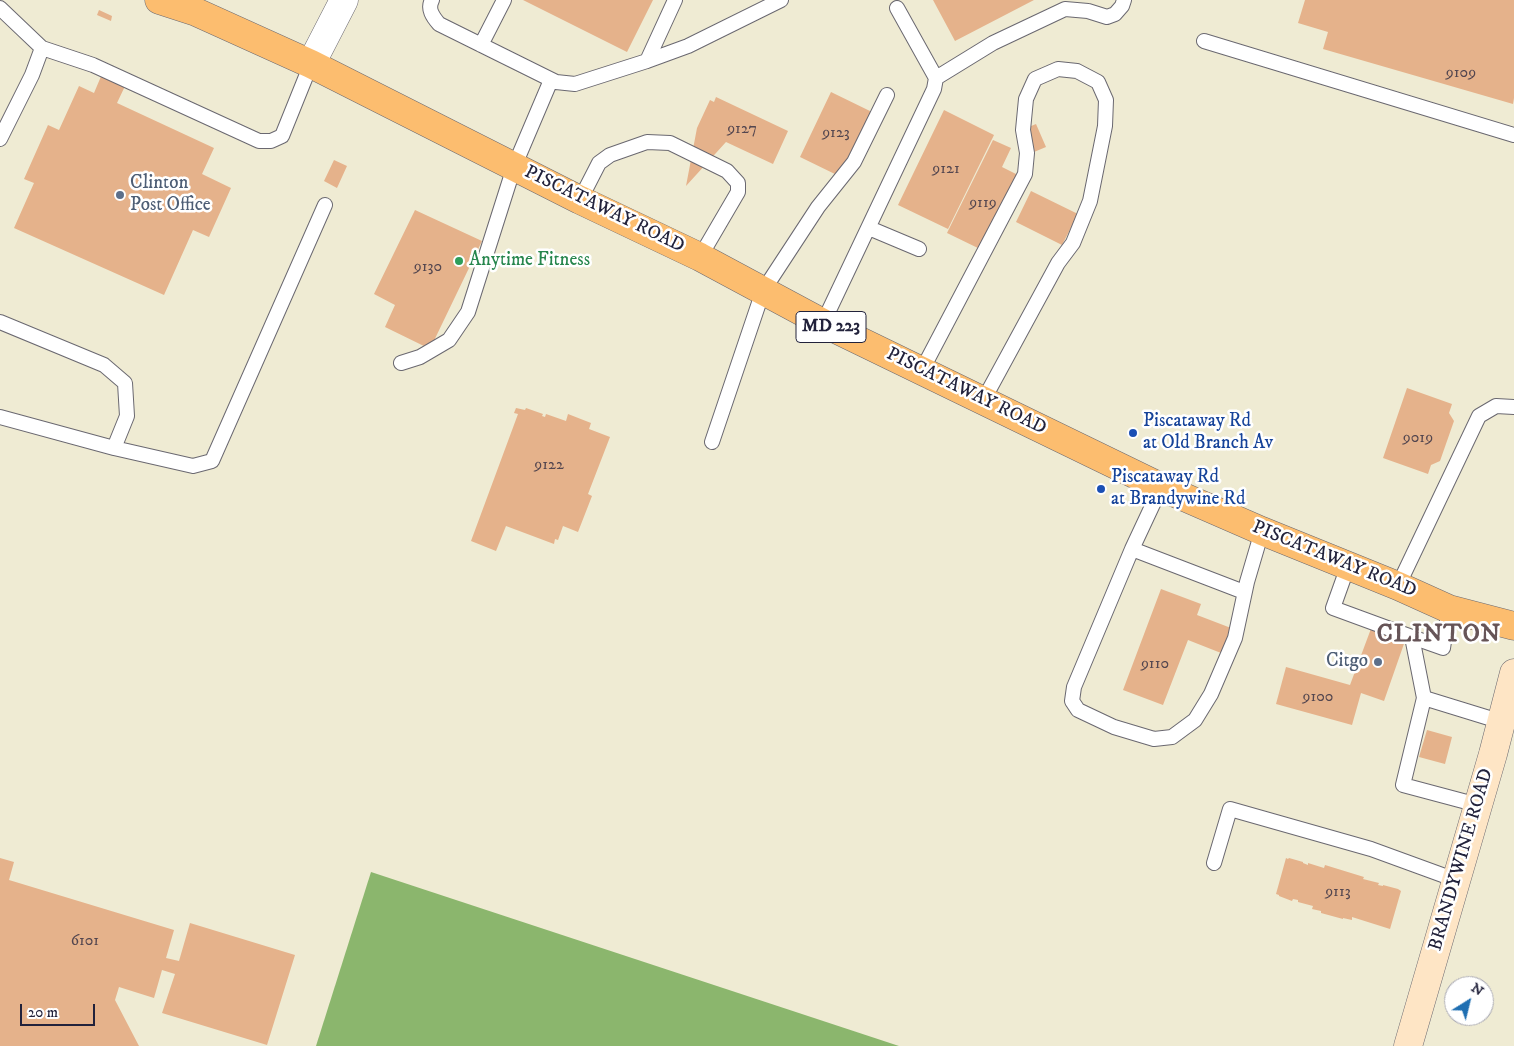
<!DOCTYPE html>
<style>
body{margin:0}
#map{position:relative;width:1514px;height:1046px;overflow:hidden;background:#efebd3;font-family:"IM FELL DW Pica",serif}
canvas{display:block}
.north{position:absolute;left:1444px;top:976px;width:50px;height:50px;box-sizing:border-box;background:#fff;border:1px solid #a7a7b1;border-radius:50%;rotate:36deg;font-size:14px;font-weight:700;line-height:20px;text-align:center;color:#22223b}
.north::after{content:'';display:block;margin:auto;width:18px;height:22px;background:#1f6fb2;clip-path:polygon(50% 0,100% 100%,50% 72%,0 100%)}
.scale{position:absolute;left:20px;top:1004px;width:75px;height:22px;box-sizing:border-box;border:2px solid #22223b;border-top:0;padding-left:6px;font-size:15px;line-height:18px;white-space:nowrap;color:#22223b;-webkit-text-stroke:4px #fff;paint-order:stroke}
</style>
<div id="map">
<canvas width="1514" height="1046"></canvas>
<div class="north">N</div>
<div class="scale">20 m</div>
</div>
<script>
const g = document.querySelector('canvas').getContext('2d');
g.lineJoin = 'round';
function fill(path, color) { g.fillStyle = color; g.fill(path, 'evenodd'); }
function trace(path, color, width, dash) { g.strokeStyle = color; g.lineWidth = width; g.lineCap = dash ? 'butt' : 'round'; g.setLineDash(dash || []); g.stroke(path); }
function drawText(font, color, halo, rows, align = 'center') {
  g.font = font + ' "IM FELL DW Pica",serif'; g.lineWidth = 5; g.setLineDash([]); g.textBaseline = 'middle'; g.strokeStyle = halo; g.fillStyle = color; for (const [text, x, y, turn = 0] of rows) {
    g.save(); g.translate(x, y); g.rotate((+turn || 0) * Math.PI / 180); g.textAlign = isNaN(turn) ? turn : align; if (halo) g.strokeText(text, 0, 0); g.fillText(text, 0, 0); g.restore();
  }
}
fill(new Path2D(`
 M371,872L899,1046H316Z`), '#8bb66d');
fill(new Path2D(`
 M523,0H653L627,52Z
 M933,0H1034L955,41Z
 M1305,0H1514V98L1513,104L1323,49L1328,32L1298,23Z
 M99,10L112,16L111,21L97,15Z
 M102,74L126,84L117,103L214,148L202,174L231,188L209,237L193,230L164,295L14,228L34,183L24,179L48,125L59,130L79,86L94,93Z
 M831,92L872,112L841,177L800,157Z
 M716,97L788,131L773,164L726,142L686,186L697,128L710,100L714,102Z
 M944,110L994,135L948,229L898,205Z
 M1036,124L1046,147L1034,152L1024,129Z
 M993,140L1011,148L1002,167L1018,175L982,250L947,233Z
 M334,160L347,166L337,188L324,181Z
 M1031,191L1078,214L1062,245L1016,222Z
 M415,210L482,241L430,349L385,327L395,305L374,294Z
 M1407,388L1452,404L1449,413L1454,421L1440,461L1431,465L1428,474L1383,458Z
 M516,408L525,410L526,408L543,414L542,416L545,417L546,414L566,421L568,414L591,423L589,429L610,437L588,494L592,496L578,532L563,526L558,540L555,539L554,544L506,526L496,551L471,541L518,414L514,413Z
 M1161,589L1201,604L1197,615L1231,628L1221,653L1188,640L1163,705L1123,690Z
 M1372,626L1406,638L1384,701L1361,693L1352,725L1276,704L1286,667L1350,685Z
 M1427,730L1452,737L1445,764L1419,757Z
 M0,858L14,862L9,880L174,930L166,958L179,961L190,923L295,955L267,1045L162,1013L175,974L162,970L154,998L119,987L115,1000L139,1046H0Z
 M1286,858L1288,859L1289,858L1303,862V863L1308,865V863L1324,868L1325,865L1364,877L1363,879L1379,883L1378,885L1383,886V885L1398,889L1401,891L1390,929L1352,917V920L1343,918V919L1321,913V911L1312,909L1313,906L1298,902V900L1293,899L1292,901L1279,896V895L1276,894Z`), '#e5b28b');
const lane = new Path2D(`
 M432,0C427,9 433,17 439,24L556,82L575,84L647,61
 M675,0L647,61L688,46L781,0
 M0,8L42,48L93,65L259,141H271L282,136L311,64
 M1204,41L1514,135
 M481,45L504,0
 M936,78L993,43L1065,9L1088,11L1107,17L1115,14L1122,6L1124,0
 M0,139L32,75L42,48
 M580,200L599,163L610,155L647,142L670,143L727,171L738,183V192L700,257
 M869,228L919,249
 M0,322L104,365L125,383L127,416L114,448L0,417
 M823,323L934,89L936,78L897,8
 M401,363L420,357L449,340L468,312L514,167L551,80
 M922,370L1025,174L1027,153L1023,130L1026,99L1035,79L1058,69L1077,71L1098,82L1106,100L1105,126L1090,201L1073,243L1058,263L983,401
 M712,442L763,291L818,207L854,162L887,95
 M114,448L193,466L212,461L325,205
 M1161,487L1132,549L1074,687L1072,701L1078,710L1114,727L1154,739L1172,737L1195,720L1211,694L1235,638L1247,582L1262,531
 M1132,549L1244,592
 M1348,566L1333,608L1412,637L1424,698
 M1398,586L1479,416L1496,406L1514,407
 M1412,637L1443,648L1449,609
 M1478,805L1403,785L1424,698L1502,722
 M1214,863L1230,809L1371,849L1456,880`);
const street = new Path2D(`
 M311,64L344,0`);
const secondary = new Path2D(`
 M1408,1046L1493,754L1514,673`);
const primary = new Path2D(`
 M159,0L196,12L311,64L580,200L700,257L823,323L1161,487L1262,531L1398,586L1449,609L1514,626`);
trace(lane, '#6a6870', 16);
trace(street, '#6a6870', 29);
trace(secondary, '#6a6870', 29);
trace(primary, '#6a6870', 29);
trace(lane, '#fff', 14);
trace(street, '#fff', 28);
trace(secondary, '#fee5c5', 28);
trace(primary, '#fcbd6f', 28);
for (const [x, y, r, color] of [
 [120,195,5,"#5c6f8a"],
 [459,261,5,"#2e9e5b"],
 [1133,433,5,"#1a4fb4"],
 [1101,489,5,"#1a4fb4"],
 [1378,662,5,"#5c6f8a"]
]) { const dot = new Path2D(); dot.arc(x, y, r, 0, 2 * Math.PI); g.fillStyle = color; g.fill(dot); trace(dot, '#fff', 2); }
drawText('16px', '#53464f', null, [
 ["9109",1461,74],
 ["9127",742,130],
 ["9123",836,134],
 ["9121",946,170],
 ["9119",983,204],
 ["9130",428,268],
 ["9019",1418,439],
 ["9122",549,466],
 ["9110",1155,665],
 ["9100",1318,698],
 ["9113",1338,893],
 ["6101",85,942]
]);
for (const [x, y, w] of [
 [831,327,70]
]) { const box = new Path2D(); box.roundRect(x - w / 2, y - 15.5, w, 31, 4); g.fillStyle = '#fff'; g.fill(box); trace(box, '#22223b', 1); }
drawText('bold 18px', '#22223b', null, [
 ["MD 223",831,327]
]);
drawText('19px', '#4e5e75', '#fff', [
 ["Clinton",130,184],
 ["Post Office",130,206],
 ["Citgo",1368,662,"right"]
], 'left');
drawText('19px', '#22223b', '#fff', [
 ["PISCATAWAY ROAD",604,210,26],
 ["PISCATAWAY ROAD",966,392,26],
 ["PISCATAWAY ROAD",1334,560,22],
 ["BRANDYWINE ROAD",1462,860,-74]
]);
drawText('19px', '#27864d', '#fff', [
 ["Anytime Fitness",469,261]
], 'left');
drawText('19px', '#164399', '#fff', [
 ["Piscataway Rd",1143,422],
 ["at Old Branch Av",1143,444],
 ["Piscataway Rd",1111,478],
 ["at Brandywine Rd",1111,500]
], 'left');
g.letterSpacing = '1px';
drawText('bold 24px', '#665457', '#fff', [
 ["CLINTON",1439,636]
]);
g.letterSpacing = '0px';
</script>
